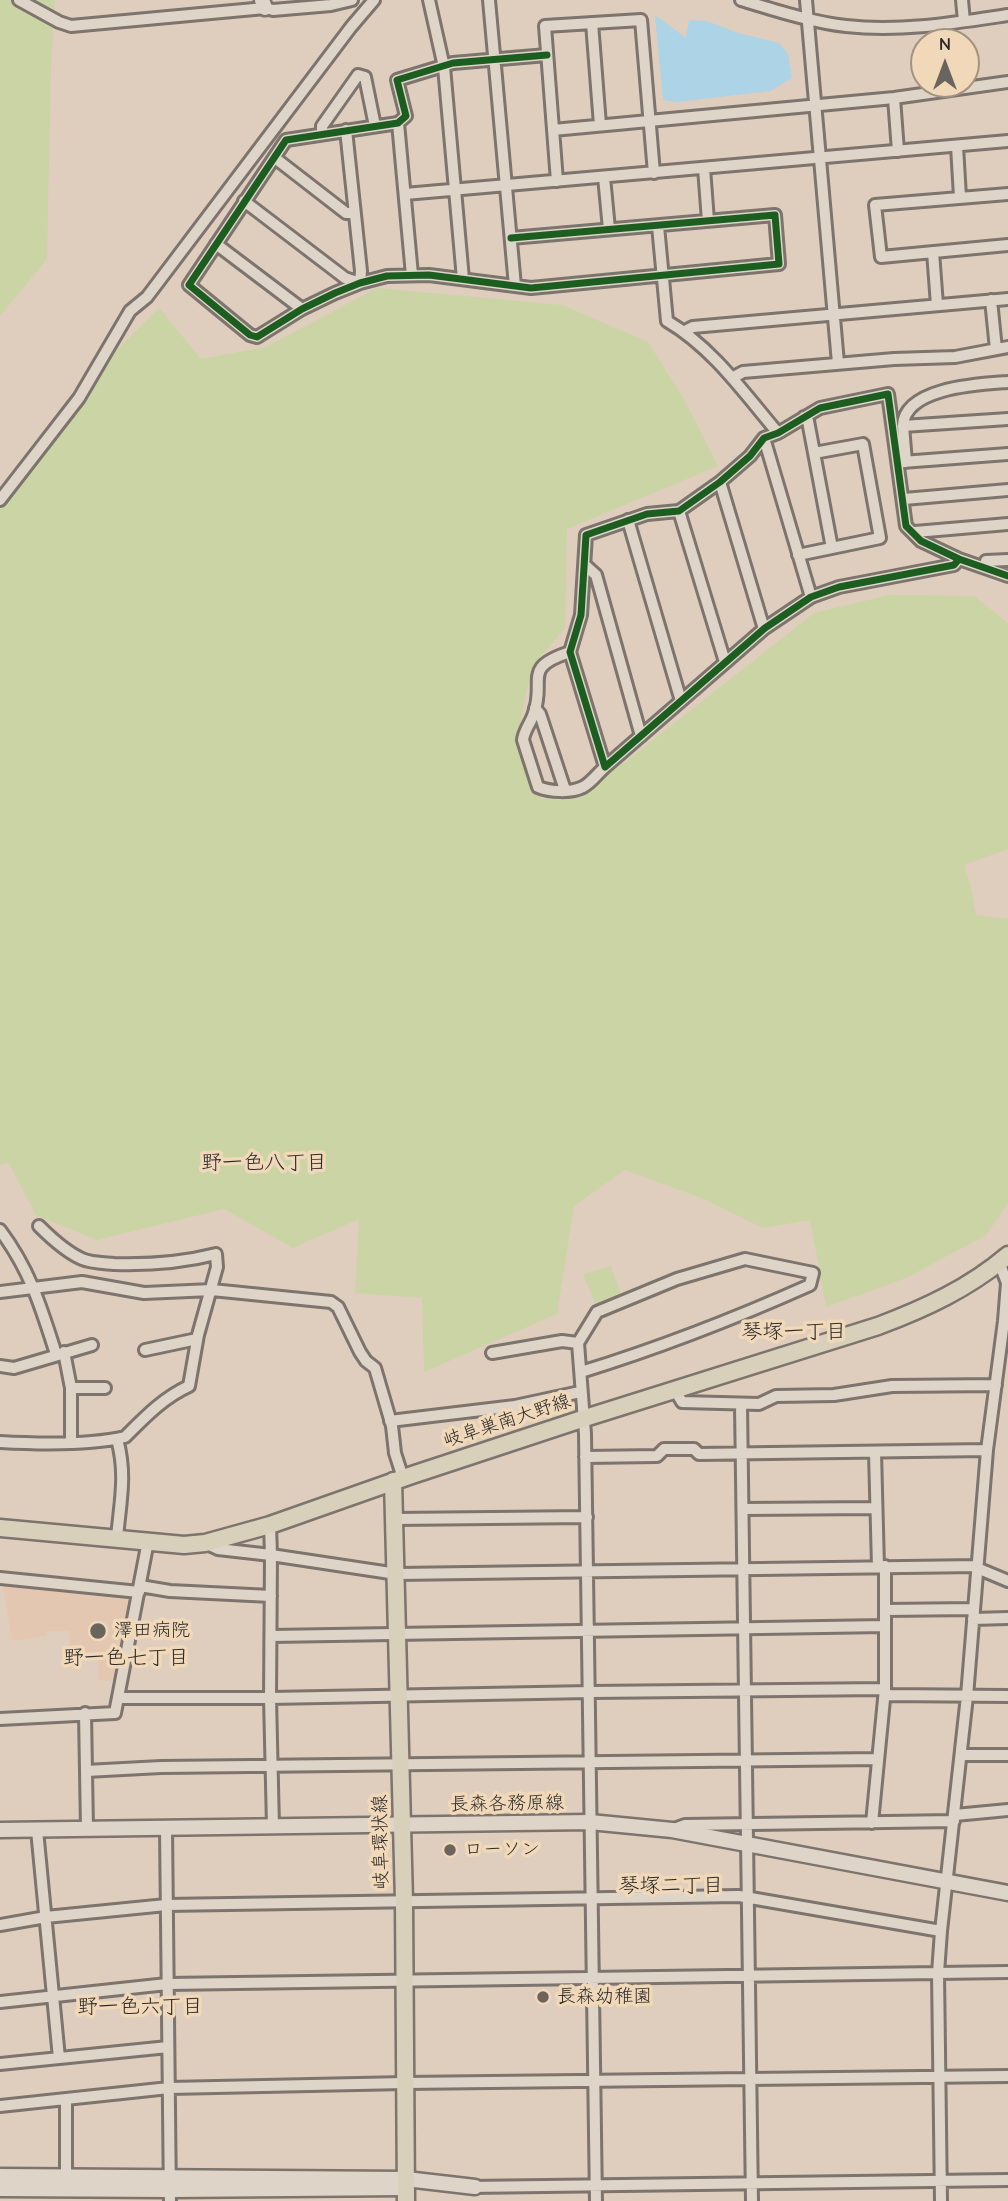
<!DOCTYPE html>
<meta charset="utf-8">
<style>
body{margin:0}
#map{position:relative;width:1008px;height:2201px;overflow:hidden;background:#dfcebd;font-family:"Comic Neue",sans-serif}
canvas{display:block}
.north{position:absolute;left:910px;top:28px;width:70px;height:70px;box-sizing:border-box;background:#f0d8b8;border:2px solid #a19380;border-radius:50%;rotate:0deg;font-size:19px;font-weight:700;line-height:28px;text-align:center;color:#2b2b2b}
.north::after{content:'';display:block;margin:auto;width:24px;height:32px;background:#6a645e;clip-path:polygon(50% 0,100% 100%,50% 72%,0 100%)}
</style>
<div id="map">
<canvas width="1008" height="2201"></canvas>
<div class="north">N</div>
</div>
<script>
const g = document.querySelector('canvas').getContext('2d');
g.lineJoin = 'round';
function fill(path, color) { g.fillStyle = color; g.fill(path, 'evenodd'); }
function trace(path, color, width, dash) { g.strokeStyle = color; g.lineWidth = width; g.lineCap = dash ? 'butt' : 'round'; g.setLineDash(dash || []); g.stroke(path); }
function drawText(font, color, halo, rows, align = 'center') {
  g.font = font + ' "Comic Neue","Klee One",sans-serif'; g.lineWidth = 7; g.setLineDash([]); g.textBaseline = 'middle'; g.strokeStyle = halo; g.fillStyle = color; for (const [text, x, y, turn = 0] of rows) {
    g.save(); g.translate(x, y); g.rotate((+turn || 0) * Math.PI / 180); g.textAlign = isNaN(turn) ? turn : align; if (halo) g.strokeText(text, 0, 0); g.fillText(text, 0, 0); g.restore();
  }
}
fill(new Path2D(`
 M2,1580L133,1597L120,1682L98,1680L99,1661L70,1659L69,1631H47V1636L12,1641Z`), '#e3c7b0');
fill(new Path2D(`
 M0,0H55L51,70L47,259L0,316Z
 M377,288L562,305L648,342L685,401L718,466L567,529L565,628L533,666L527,689L516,744L533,792L543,799L567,800L625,762L814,613L889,595L974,596L1008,623V849L964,865L971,887L976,915L1008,919V1204L986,1235L906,1278L826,1307L810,1220L763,1228L699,1197L625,1170L574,1206L557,1314L424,1372L422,1298L355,1293L359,1219L293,1248L224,1209L97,1240L36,1215L8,1162L0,1165V490L73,393L159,308L201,359L266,347Z
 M611,1266L622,1297L597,1309L583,1274Z`), '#cbd4a5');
fill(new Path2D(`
 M655,15L686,38L689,20L707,21L738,33L779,43L788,54L792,78L770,91L677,102L663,100Z`), '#acd3e6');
const street = new Path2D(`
 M19,0L59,22L71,26L265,8L273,10L331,5L352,0
 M429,0L444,67L463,279
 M489,0L515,286
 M741,0C775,10 811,22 846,26C901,32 954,23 1008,15
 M806,0L838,363
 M962,0L964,21
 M592,23L600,125
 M894,98L898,151
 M398,123L412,275
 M346,130L361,271L360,283
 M553,130L894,98L1008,82
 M322,134V126L358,75L365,77L375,126
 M957,146L960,197
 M275,158L346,213H354
 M704,168L708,221
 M604,177L609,229
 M557,181L545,26L641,20L654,173
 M405,194L1008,141
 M1008,194L875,205L881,257L1008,245
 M244,201L345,278L360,283
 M658,226L667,321C713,348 744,393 778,433
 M511,238L775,215L779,264L531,288L429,275L387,276L360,283L335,293L302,309L257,337L250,335L189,285L286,140L398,123L406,116L397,80L453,63L547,55
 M216,244L302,309
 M933,252L937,305
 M991,300L996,349
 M685,331L693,327L1008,299
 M732,378L743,372L894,359L955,357L1008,347
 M804,417L808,421L832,548
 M903,426C904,387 981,384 1008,382
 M764,438L811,597
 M902,462L1008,454
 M906,462L903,426L1008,419
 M720,482L764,629
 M904,499L1008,490
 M0,500L79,398L130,311L147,297L351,27L374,0
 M679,511L725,662
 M628,520L681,701
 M915,532L1008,524
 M798,555L880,538L863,444L814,453
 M959,559L954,565L839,587L811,597L765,628L605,767L570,652L581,615L586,535L647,514L679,511L720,482L750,456L764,438L778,433L820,408L888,394L906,526L921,541L959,559L1008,576
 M585,565L596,575L641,736
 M985,567L986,561L1008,560
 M570,652C521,668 546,679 534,713C531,723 524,730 523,740L538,787C550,792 571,793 583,787C591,783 598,773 605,767
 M535,708L540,714L565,790
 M0,1230C30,1270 41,1307 56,1354
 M0,1292L82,1282L144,1293L212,1290L331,1302L338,1307L360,1352L366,1361L375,1368L392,1426L395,1453L403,1478
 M578,1343L585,1434L596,2201
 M145,1350L197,1339
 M64,1352L71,1388V1442
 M492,1353L562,1341L578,1343L597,1312L677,1279L745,1259L813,1273L810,1285C736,1318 659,1348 581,1372
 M0,1366L14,1368L92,1345
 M71,1388H105
 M675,1390L682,1402L759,1404L776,1396L834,1395L892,1386L996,1385
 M741,1405L752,2201
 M390,1421L515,1406L580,1392
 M0,1442C36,1444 90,1445 125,1437C145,1417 163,1398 189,1386L198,1335L217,1267L216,1254C181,1263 150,1265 114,1264C104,1263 91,1263 82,1259C66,1252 51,1238 39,1226
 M875,1452L878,1567
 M585,1457L657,1456L664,1449H694L699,1454L987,1450
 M743,1509L876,1508
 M395,1519L587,1517
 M270,1525L271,1555L270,1698L273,1827
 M117,1538C120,1502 127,1475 117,1439
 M205,1543L218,1549L271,1555L397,1574L977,1566
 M977,1568L1008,1581
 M0,1578L139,1592
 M140,1586L170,1591L271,1596
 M885,1610L974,1609
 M973,1619L1008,1618
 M271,1636L885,1626
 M885,1695L1008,1696
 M119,1698H270L590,1692L885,1689
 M85,1713L87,1829
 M0,1719L115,1713L148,1541
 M961,1755H1008
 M86,1771L161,1767L878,1759
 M955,1815L1008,1810
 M872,1823L885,1689V1566
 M166,1828L170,2201
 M674,1829L685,1825L954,1821
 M37,1830L59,2058
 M0,1925L46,1917L166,1905L739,1896L941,1931
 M0,2002L167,1984L1008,1972
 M0,2064L168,2047
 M0,2106L169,2088L405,2083L1008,2076
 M66,2176V2099
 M468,2187L1008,2180
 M941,2201L938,1973L941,1931L967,1696L987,1450L1004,1321L1007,1283L999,1262`);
const secondary = new Path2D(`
 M262,0L265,8
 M0,1830L590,1822L672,1830L1008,1893
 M0,2176L406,2179L475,2187
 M0,2189L170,2190L406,2188`);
const primary = new Path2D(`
 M393,1481L404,1901L406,2201
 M0,1528L184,1545L205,1543L270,1525L412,1475L585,1418L878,1326C926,1308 969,1288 1008,1255`);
trace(street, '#7c746d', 16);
trace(secondary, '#7c746d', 19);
trace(primary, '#7c746d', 21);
trace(street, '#ded4c8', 10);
trace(secondary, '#ded4c8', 14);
trace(primary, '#d9d0bc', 16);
trace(new Path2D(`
 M511,238L775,215L779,264L531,288L429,275L387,276L360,283L335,293L302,309L257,337L250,335L189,285L286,140L398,123L406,116L397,80L453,63L547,55
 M959,559L954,565L839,587L811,597L765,628L605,767L570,652L581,615L586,535L647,514L679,511L720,482L750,456L764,438L778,433L820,408L888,394L906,526L921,541L959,559L1008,576`), '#1b5e20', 7);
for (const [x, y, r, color] of [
 [98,1631,9,"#6a645e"],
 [450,1850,7,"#6a645e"],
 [543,1997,7,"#6a645e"]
]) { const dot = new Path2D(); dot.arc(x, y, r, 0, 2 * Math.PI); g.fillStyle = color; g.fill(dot); trace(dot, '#f0d8b8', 2.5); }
drawText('19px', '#2b2b2b', '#f0d8b8', [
 ["岐阜巣南大野線",507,1421,-18],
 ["長森各務原線",507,1804,-1],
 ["岐阜環状線",381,1842,-91]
]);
drawText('19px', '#2b2b2b', '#f0d8b8', [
 ["澤田病院",114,1631],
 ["ローソン",464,1850],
 ["長森幼稚園",557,1997]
], 'left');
drawText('21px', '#2b2b2b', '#f0d8b8', [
 ["野一色八丁目",264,1163],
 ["琴塚一丁目",794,1332],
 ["野一色七丁目",126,1658],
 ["琴塚二丁目",671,1886],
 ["野一色六丁目",140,2007]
]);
</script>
